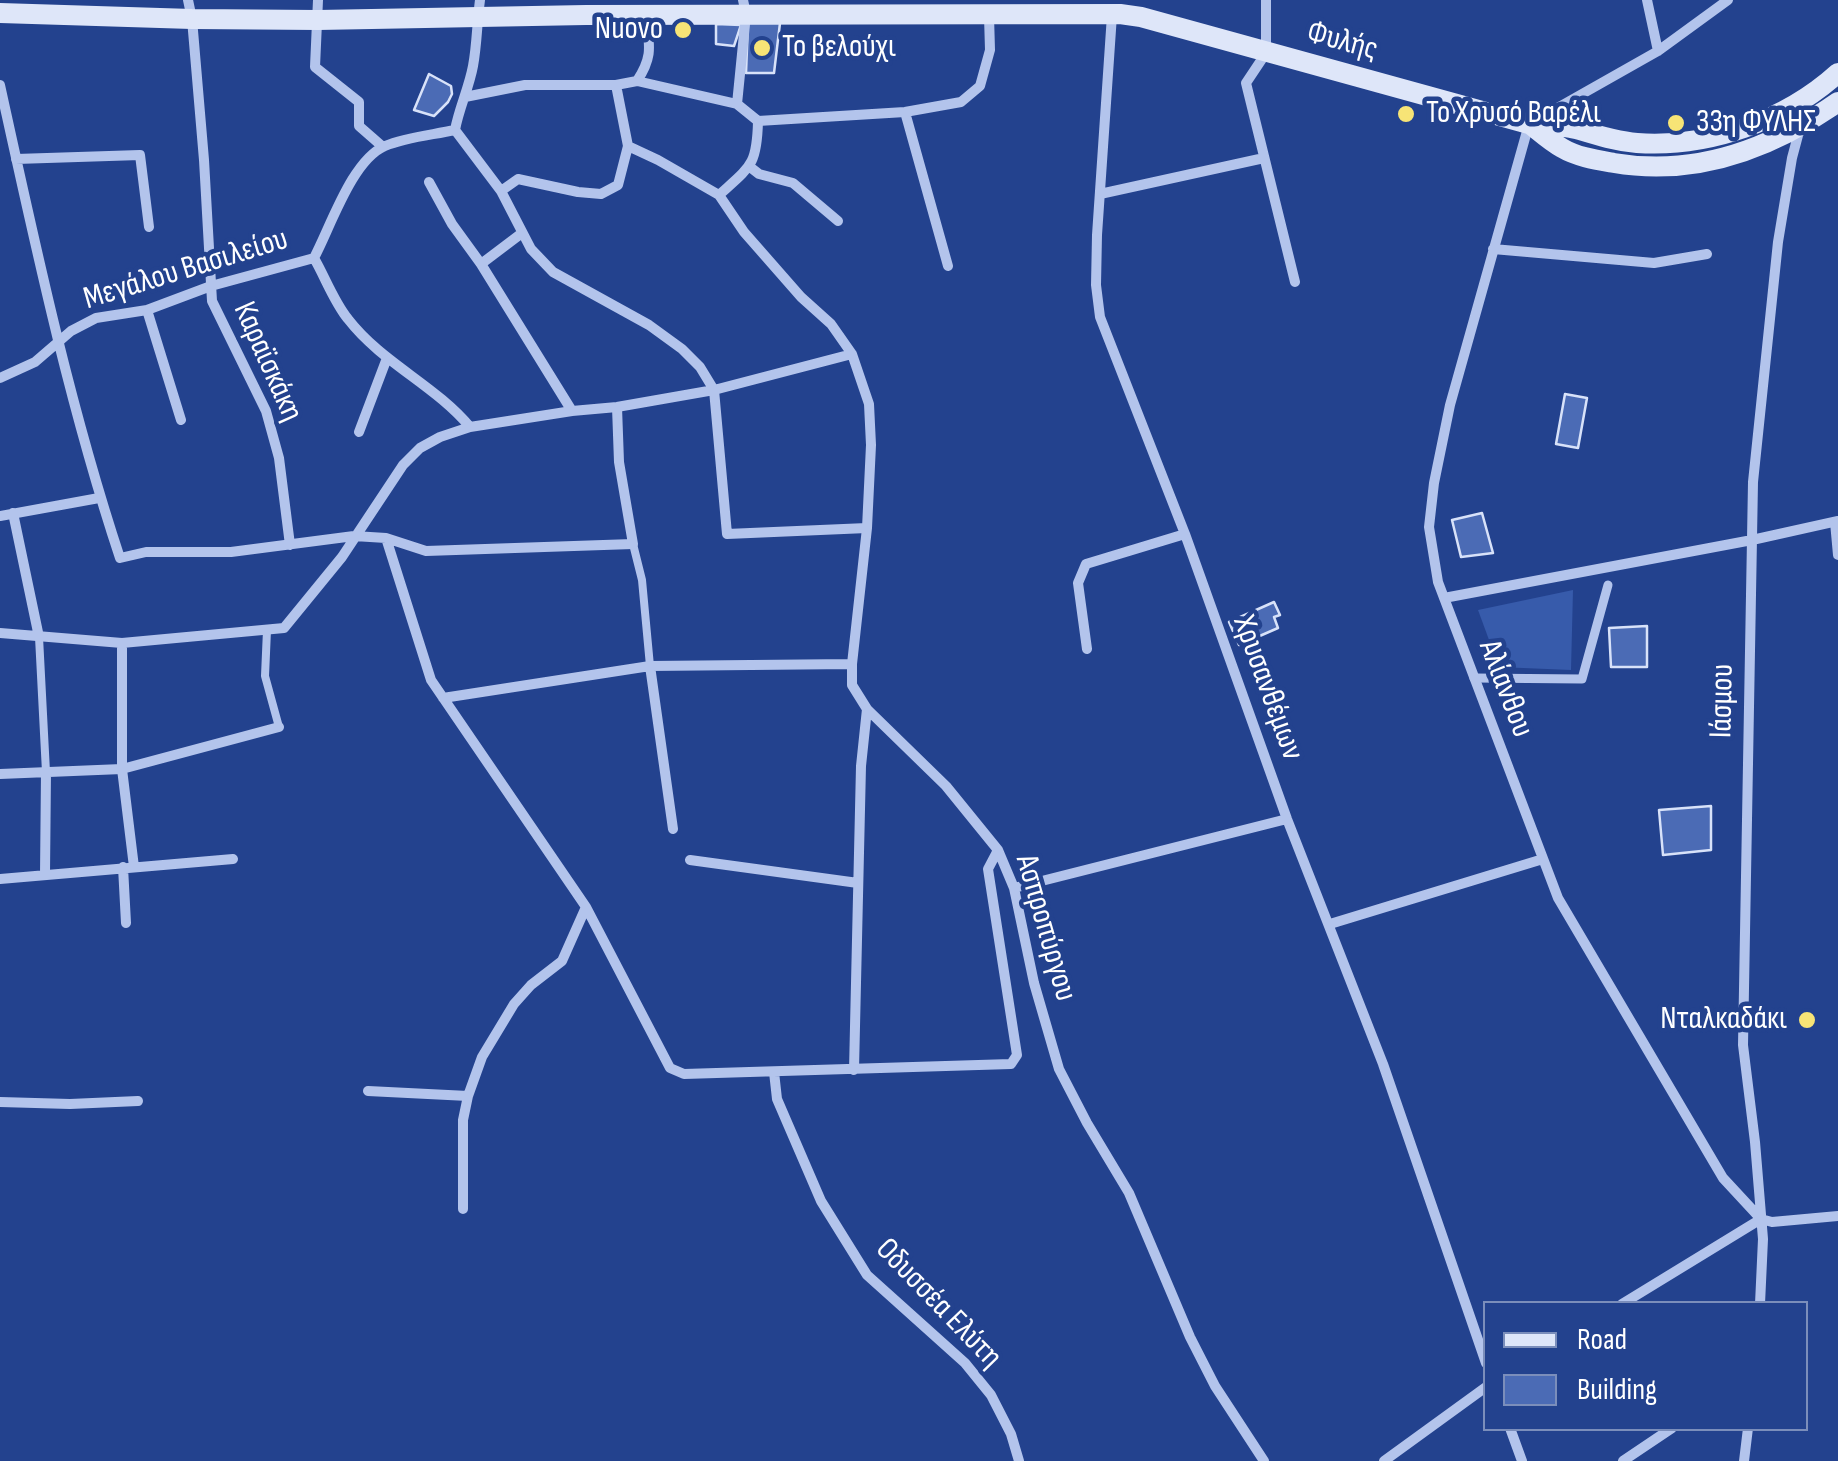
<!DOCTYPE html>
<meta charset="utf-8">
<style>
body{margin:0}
#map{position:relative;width:1838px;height:1461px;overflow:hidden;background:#23428e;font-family:"Sofia Sans Condensed",sans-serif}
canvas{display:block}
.legend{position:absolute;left:1483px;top:1301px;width:325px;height:130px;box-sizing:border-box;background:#23428e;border:2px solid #7b8ebb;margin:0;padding:12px 18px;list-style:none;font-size:30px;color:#fff}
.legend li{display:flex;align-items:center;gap:20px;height:50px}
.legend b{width:50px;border:2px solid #7b8ebb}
</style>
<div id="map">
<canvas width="1838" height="1461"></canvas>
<ul class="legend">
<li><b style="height:12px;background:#dee6f9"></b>Road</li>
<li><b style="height:28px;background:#4b6bb5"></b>Building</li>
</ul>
</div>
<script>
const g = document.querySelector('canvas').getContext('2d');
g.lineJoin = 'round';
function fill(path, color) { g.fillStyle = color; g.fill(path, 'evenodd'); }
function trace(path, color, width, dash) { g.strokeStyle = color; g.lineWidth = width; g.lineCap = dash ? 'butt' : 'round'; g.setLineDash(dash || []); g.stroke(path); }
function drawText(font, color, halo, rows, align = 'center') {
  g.font = font + ' "Sofia Sans Condensed",sans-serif'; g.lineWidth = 9; g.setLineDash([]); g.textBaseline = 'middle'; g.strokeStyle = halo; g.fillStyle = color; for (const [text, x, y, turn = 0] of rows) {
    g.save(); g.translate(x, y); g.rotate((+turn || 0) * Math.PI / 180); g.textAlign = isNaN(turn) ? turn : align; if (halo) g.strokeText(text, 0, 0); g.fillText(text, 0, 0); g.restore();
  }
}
fill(new Path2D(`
 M1573,590L1571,670L1499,667L1478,610Z`), '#375bab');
const building = new Path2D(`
 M748,23H780L774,73H746Z
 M716,24L741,25L734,46L716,44Z
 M429,74L451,86L452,94L448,102L434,116L414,110Z
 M1565,394L1587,398L1578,448L1556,444Z
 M1482,513L1493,553L1461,557L1452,520Z
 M1274,602L1280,615L1274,617L1278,628L1239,645L1229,622Z
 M1647,626V667H1611L1609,628Z
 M1711,806V850L1663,855L1659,810Z`);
fill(building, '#4b6bb5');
trace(building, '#d8e2f9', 2.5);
trace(new Path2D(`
 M633,544L642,580L650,666
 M267,630L265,676L279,727
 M39,637L46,772`), '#b3c4ec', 8);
trace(new Path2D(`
 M1474,678L1582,679L1608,585`), '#b3c4ec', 9);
trace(new Path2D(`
 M188,0L192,19L204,160L212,301L266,411L279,458L290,545
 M318,0L315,67L359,102V126L383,147
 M480,0C477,22 477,45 473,66C469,88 459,108 455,130L501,191L531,249L553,272L649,325L682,349L700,367L714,390L727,534L867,528
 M1266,0V53L1246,83L1295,282
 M1647,0L1658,51
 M1728,0L1658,51L1529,124L1450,405L1434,483L1429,527L1438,582L1558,898L1723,1178L1761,1219
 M1112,15L1097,235L1096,285L1100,317L1185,534L1287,819L1383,1064L1486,1363
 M637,81L737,104
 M0,85C35,244 69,404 120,558L146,552H231L354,536L386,538L426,551L633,544L619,462L617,407
 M465,97L525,85H616L637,81C654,55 649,45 646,16
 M905,112L948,266
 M758,121L905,112L961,102L980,86L990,50L989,16
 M628,146L658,160L719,195L744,232L801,297L831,324L852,354L869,404L871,445L867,528L852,664V685L867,709L946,786L998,850L1014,888L1034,983L1059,1069L1087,1123L1129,1193L1190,1337L1215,1386L1264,1461
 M16,159L140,155L149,227
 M750,167L759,174L793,183L838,221
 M429,182L452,224L481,264L572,411
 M501,191L518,179L578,192L601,194L618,185L628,146L616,85
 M1100,194L1264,158
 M719,195C751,166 757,165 758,121L737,104L746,14L743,0
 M1493,249L1654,263L1707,254
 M314,258C325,277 334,302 348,319C382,363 435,385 470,427
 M481,264L522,233
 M147,310L181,420
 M0,378L35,362L71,331L96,318L147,310L211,286L314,258C331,226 352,160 385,146C406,137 432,135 455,130
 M359,432L387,358
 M13,513L39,637
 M0,516L99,498
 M1835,522L1838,555
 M386,538L431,680L586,907L670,1068L684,1074L1011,1064L1017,1055L988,869L998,850
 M1444,598L1752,540L1838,521
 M0,633L122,643L284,628L342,557L403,465L420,448L440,437L470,427L572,411L617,407L714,390L852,354
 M122,643V769L134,867
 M1087,649L1078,583L1086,564L1185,534
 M650,666L673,829
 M443,698L650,666L852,664
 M0,774L122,769L279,727
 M690,860L858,883
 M123,867L126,923
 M45,874L46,772
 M0,879L233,859
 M1014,888L1287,819
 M1330,924L1543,859
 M854,1070L861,766L867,709
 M774,1072L777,1099L821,1201L867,1275L965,1363L991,1395L1011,1434L1019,1461
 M368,1091L468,1096
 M0,1102L70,1104L138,1101
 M463,1209V1120L468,1096L482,1057L514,1004L531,985L562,961L586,907
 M1761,1219L1772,1222L1838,1216
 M1622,1304L1761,1219
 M1760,1304L1763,1239L1755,1142L1743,1045L1753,482L1778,242L1792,158L1800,128
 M1510,1428L1522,1461
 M1384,1461L1486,1387
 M1623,1461L1672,1428
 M1744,1461L1748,1428`), '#b3c4ec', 10);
trace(new Path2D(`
 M0,13L192,19L318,20L586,15L1120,14L1141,17L1529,124C1544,126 1561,125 1576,129C1596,135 1615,141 1637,143C1708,148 1785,121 1838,73
 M1531,125C1541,133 1551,142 1562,148C1577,157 1597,160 1614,163C1696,177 1771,149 1838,102`), '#dee6f9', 20);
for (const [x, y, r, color] of [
 [683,30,10,"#f7e476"],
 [762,48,10,"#f7e476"],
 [1406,114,10,"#f7e476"],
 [1676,123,10,"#f7e476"],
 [1807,1020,10,"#f7e476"]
]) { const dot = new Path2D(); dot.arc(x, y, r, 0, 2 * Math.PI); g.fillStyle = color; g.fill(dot); trace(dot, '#23428e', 4); }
drawText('32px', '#fff', '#23428e', [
 ["Nuovo",663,30,"right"],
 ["Το βελούχι",782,48],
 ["Το Χρυσό Βαρέλι",1426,114],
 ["33η ΦΥΛΗΣ",1696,123],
 ["Νταλκαδάκι",1787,1020,"right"]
], 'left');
drawText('32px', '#fff', '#23428e', [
 ["Φυλής",1342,42,15],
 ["Μεγάλου Βασιλείου",186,270,-17],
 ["Καραϊσκάκη",267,362,66],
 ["Χρυσανθέμων",1267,688,70],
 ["Αλίανθου",1505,689,69],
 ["Ιάσμου",1723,701,-89],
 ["Ασπροπύργου",1045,928,74],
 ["Οδυσσέα Ελύτη",938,1304,46]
]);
</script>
